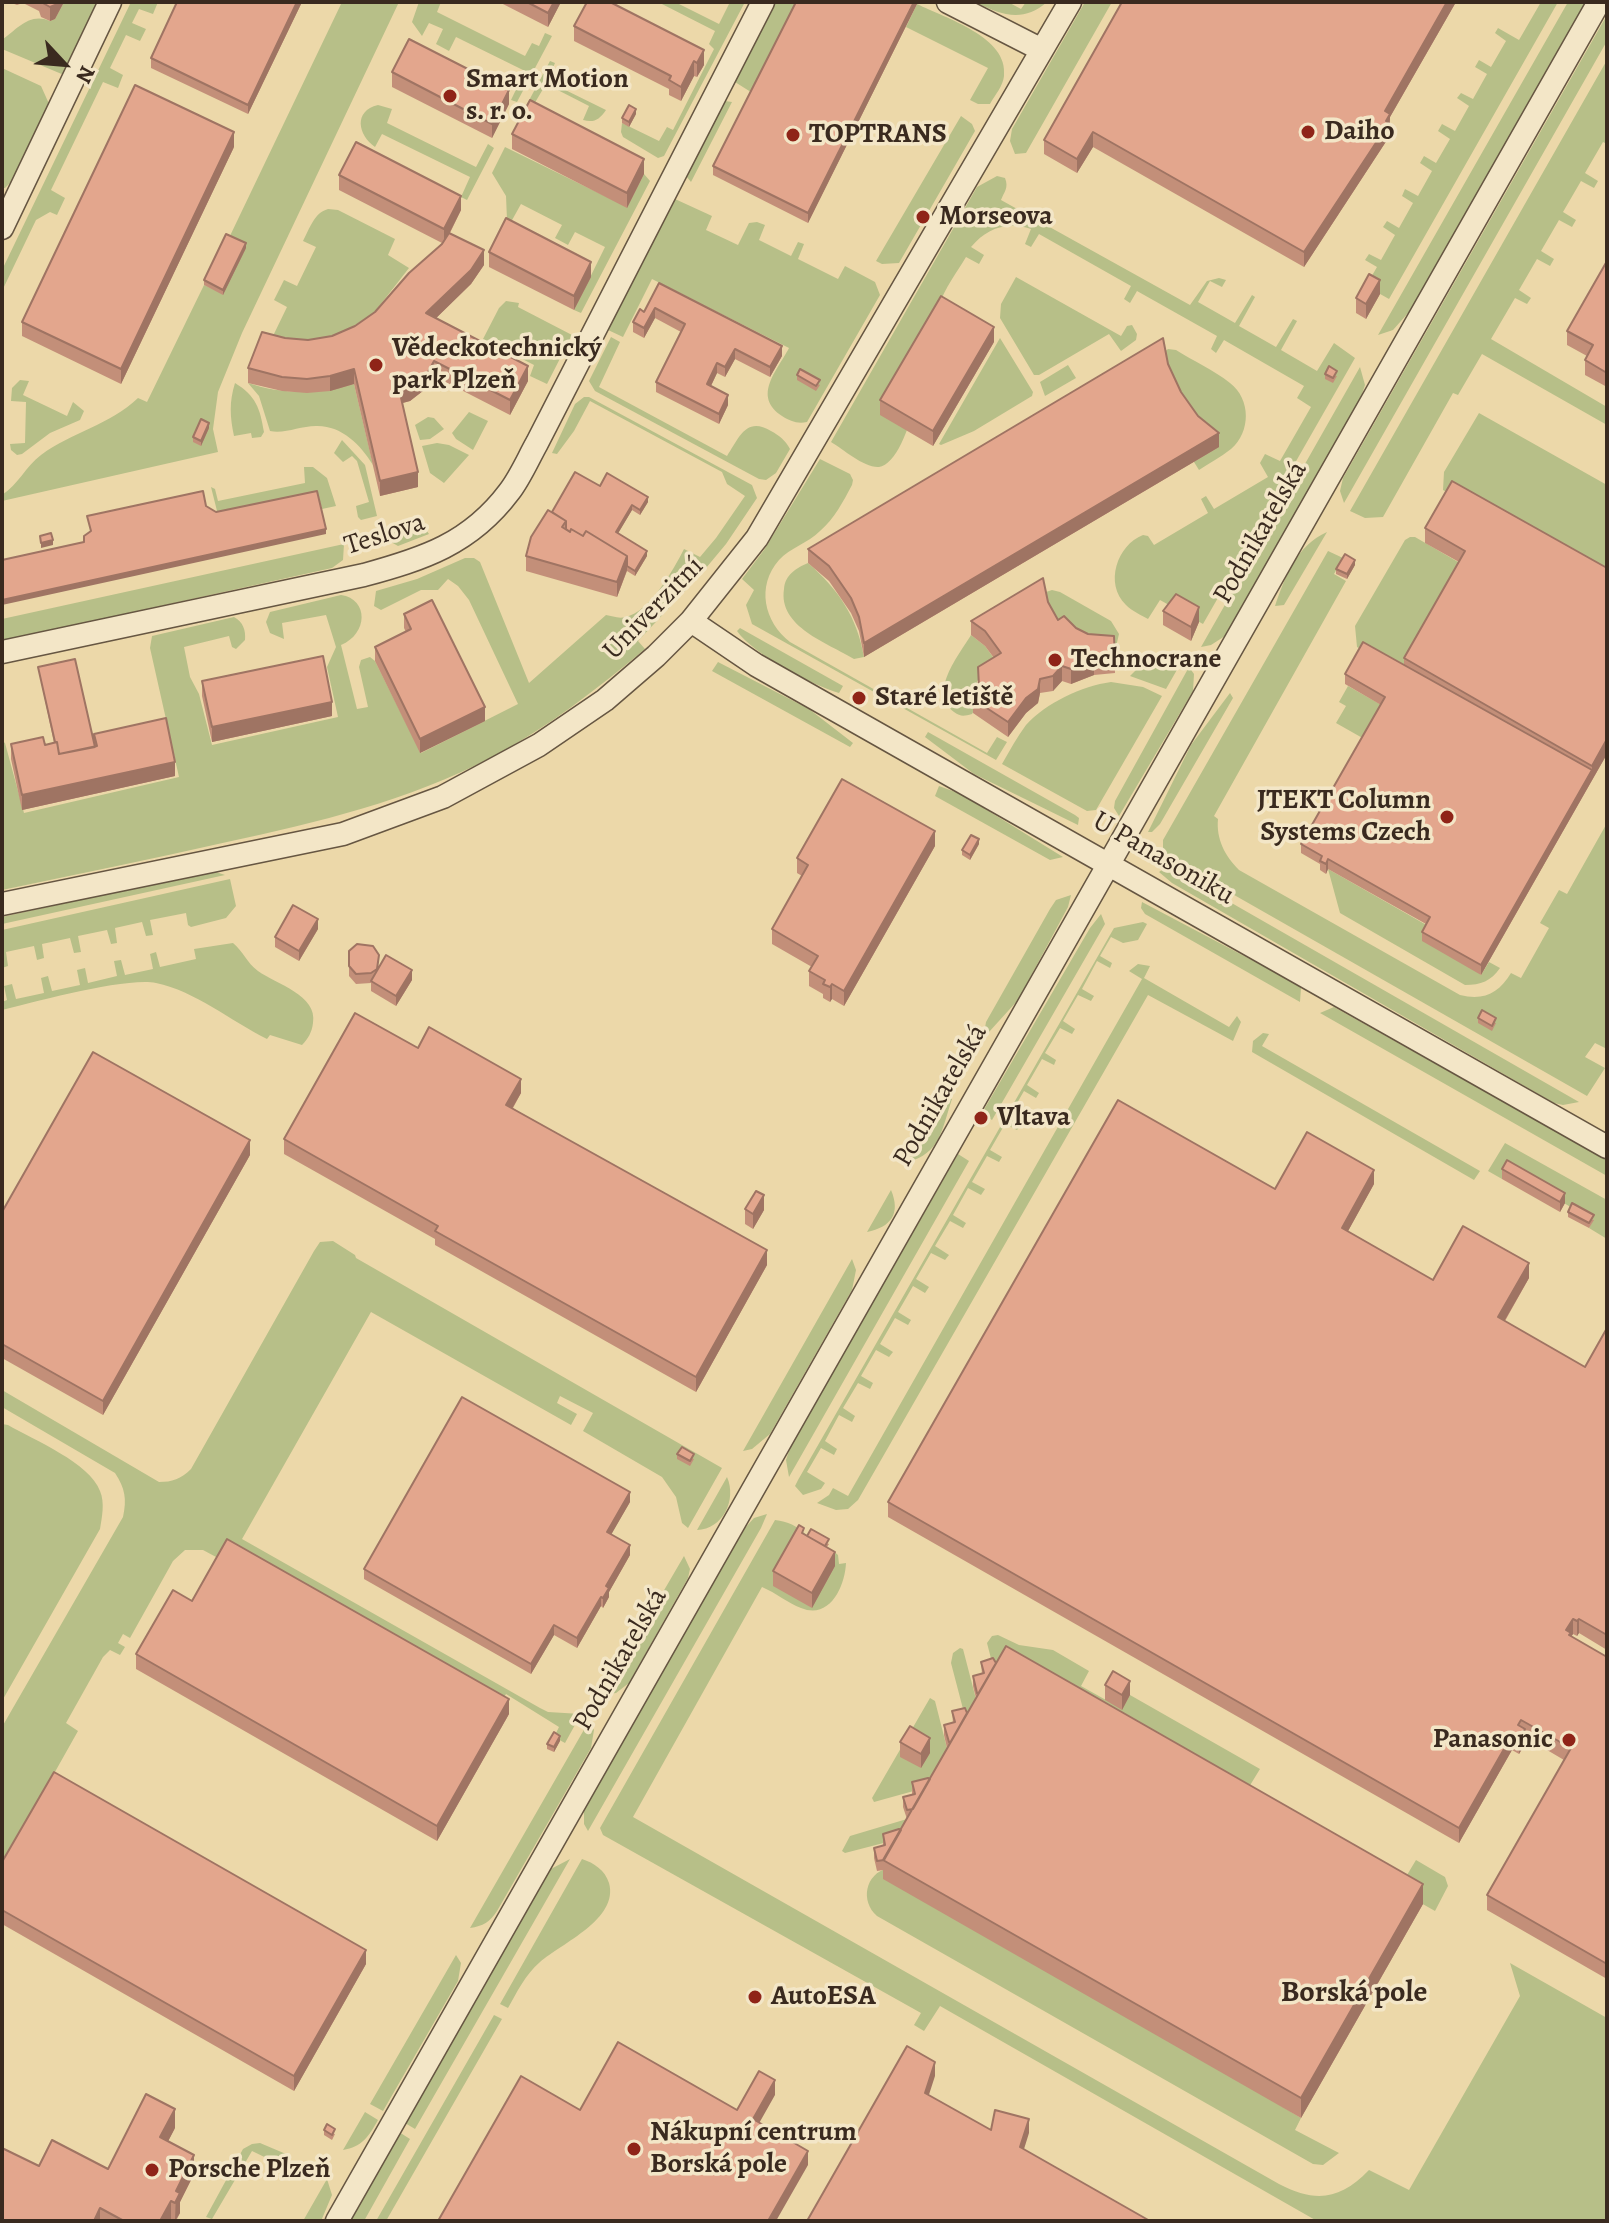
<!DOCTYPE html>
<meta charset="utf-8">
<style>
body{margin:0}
#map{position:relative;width:1609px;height:2223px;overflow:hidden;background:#ecd8a9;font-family:Alegreya,serif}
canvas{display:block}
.frame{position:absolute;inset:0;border:4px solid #3a2a1f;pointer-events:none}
.north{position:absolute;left:24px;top:24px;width:80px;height:80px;-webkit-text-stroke:6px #f3e6c7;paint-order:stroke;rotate:116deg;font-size:22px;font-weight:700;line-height:32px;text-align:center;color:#3a2a1f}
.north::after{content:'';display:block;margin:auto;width:28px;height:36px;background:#3a2a1f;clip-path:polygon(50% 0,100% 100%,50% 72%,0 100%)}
</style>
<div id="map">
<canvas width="1609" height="2223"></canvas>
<div class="frame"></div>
<div class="north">N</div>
</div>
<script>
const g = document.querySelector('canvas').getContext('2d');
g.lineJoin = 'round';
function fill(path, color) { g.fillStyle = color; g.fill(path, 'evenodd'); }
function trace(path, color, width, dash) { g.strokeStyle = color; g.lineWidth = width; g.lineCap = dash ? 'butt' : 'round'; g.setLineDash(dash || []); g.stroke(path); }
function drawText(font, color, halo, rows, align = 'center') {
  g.font = font + ' Alegreya,serif'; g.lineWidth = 7; g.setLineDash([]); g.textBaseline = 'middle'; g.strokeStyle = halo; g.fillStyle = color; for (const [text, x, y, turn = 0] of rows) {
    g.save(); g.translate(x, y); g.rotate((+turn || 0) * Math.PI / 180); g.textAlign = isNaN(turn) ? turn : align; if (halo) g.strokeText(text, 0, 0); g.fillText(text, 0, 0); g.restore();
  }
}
fill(new Path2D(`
 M64,2H99L64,75L2,49V40C17,29 30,12 50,21L55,19Z
 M131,2H158L153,14L139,9L132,23L146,29L140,41L126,35L110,68L123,75L118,88L103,82L51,190L65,198L57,215L50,212L36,220L2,291V270Z
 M342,2H399L242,333L218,392L213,429L218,452L2,501V495C18,485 26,466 41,455C72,432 110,425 138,398L147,402L204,285L223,294L245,248L228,240Z
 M419,2H441L437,12L525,56L532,43L539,46L545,33L552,36L517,102L511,100L525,71L456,37L449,51L436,44L443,29L429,23L422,36L412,22Z
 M658,2H679V4L719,24L730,2H745L664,156L658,158L623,137L621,132L622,123L659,141L667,127L673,130L714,49L709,44L715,31Z
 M776,2H801L754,94L735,82Z
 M975,2H1008L1021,9L1026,2H1047C1023,23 1001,15 975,2Z
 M1085,2H1112L1026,153L1015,154L1010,141L1012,129Z
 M1541,2H1558L1389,299L1366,286L1377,267L1365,260L1369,254L1381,260L1395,235L1383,227L1387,221L1399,228L1413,203L1402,196L1405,189L1418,196L1432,171L1420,163L1424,156L1436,163L1450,139L1438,131L1442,124L1455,131L1469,106L1457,98L1461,93L1473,99L1487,74L1475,67L1479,60L1491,67L1506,41L1495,33L1498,28L1519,40Z
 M1568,2H1586L1409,312L1393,330L1378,335Z
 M917,4C945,18 1009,37 1004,76C1003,86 995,95 990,104H978L970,100L988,68L906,27Z
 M1607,15V41L1344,503L1340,491L1343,478Z
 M1607,60V144L1603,142L1585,173L1598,181L1594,188L1581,181L1563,212L1576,220L1572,227L1559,220L1541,251L1554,259L1550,266L1537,259L1519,290L1531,298L1527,304L1515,298L1491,339L1607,407V425L1482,354L1458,395L1453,393L1383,517L1365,518L1350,511Z
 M550,61L555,63L547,81L606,110C599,120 594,123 583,120L589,106L546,84L530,111L525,108Z
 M2,68L41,86L50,106L13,180L5,188H2Z
 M725,101L732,102L691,182L686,176Z
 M378,105L392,109L387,123L476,167L488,144L494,148L467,200L461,197L470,177L382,134L375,147C358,135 353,111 378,105Z
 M961,116L972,124L975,131L899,263L882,264L876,261Z
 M505,147L627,207L644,174L650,181L581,313L574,310L605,247L575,232L568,245L555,238L562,225L521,204L511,222L507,220L506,196L492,173Z
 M997,176L1005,178C1009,188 1004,192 1001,200L1190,305L1207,281L1219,278L1226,280L1222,287L1210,281L1198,302L1235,323L1252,295L1255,297L1239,326L1276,347L1293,319L1297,321L1281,350L1317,371L1334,343L1355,358L1203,624L1160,600L1148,619C1141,615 1132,611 1126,605C1104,584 1117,545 1143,535L1148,536L1154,545L1208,513L1201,499L1206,496L1214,509L1268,477L1260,463L1265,454L1280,461L1311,407L1297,398L1304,386L1224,340L1216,353L1211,349L1217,336L1137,291L1130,303L1124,299L1131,286L1039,234L1031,247L1025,244L1031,229C1007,221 987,228 971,247L984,255L979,264L966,257C957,272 945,288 939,305C929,334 913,462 879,467C864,468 843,449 831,442L977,187Z
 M675,199L712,216L706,230L738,245L749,223L757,222L765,225L759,240L791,256L798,242L804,244L798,259L838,279L845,266L875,282L880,295L807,422C797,424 790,421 782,416C752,396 777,371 789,348L652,279L623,337L608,330Z
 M328,209L338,210L395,239L388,255L409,268L373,314L329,341L272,338L287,307L274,300L284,280L297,286L316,247L303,241C310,228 314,213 328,209Z
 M1016,277L1121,336L1127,326L1132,325L1137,334L1136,340L1121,351L1109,334L1039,375H1034L1000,318L1001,304Z
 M506,301L519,303L518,307L572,335L547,384L530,376L534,365L483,339L499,308Z
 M611,337L620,342L599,387L727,456C739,438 746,416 771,431C780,436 785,440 790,449L776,473L766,480L759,479L595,391L589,381Z
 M1000,338L1033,392L1032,396L974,431L941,445L939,444Z
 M1168,349L1176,350C1193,361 1214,370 1230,383C1251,399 1251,432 1231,449C1221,457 1209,463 1199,470L1194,462L1192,424L1163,353Z
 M1068,365L1076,378L1045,396L1040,382Z
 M1360,367L1365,385L1361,397L1225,636L1211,645L1201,647Z
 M20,380L29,381L23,395L67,416L73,402L84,411L80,420L50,433L22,454L17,455L11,450L10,444L25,443L26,402L11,401L12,388Z
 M235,383C256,396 260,408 264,432L261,437L252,438L251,433L234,436C230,417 229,402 235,383Z
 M248,383C284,395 318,394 354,384L373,465C361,445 341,425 316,426C300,426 285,434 270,431L259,396Z
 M584,397H589L752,485L757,498L726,544L701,574L638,641L645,649C597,689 547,728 492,757C408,801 319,822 227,842C152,859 77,874 2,890V741L5,743L24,813L179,777L150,648L152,636L234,617C243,622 246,630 245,640L236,649L232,647L229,636L184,647L190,677L199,694L212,745L338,717L327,667L336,647L326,615L282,623L284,639L270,633L266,622L270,612L341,595C369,599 368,634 341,645L357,709L368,707L359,667L361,660L370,657L375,661L421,753L518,704L469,600L458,586L448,579L438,590H421L381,610L374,606L376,591L417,579L465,558H474L480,562L529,683L606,615C612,616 619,619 625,617C649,613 674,569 684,549L700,557L716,538L745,496L727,484L722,472L590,401L574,431L557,454L552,453L575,404Z
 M469,412L488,421L473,450L456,439L452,433Z
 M1479,413L1607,485V583L1443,490L1444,472Z
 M428,417L434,418L444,429L430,439L420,440L415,425Z
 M342,440L365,465L377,516L361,520L358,517L356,506L369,502L357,461L352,456L343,462L334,453Z
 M437,443L449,445L469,455L444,483L430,473L422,446Z
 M820,459L850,474L853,480L852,485C843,502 834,519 820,531C808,543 790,548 779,560C756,586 764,622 790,642L987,753L997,737L1007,742L996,760L752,624L746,605L754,590L742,579L764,550Z
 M304,467H313L327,478L336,506L322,509L318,494L218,515L211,487L215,489L218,501L305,483Z
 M420,521L429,534L398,546L391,542L388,533Z
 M1327,532L1284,605L1275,606C1285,577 1297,545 1327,532Z
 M1410,537H1415L1465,566L1403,675L1357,647L1355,626L1405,540Z
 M344,544L343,560L332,568L2,641V619Z
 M1328,551L1343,558L1334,574L1346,581L1214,816L1218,819C1216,839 1225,856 1239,870L1460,995C1484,1001 1499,993 1511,973L1521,978L1549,928L1540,923L1559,890L1567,894L1607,823V1049L1595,1043L1585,1057L1605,1068L1587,1096L1171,859L1163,852V840Z
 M808,563C839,590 857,617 864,657L854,659C828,643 778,627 784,589C785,575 796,568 808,563Z
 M1052,590L1060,592L1111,621L1119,634L1115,651L1103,652L1058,634L1043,593Z
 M740,628L843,686L839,693C812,685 753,654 737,631Z
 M971,635L985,646L1001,668L977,681C980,691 978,705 972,714C964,716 961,717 954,712C928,692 959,655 971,635Z
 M1161,655L1182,661L1166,689L1130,676L1149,657Z
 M718,662L809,709L853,743L850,747L712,671Z
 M1189,667L1194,674L1193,691L1119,816L1114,808L1115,801Z
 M1111,682L1143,687L1162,696L1096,810L1087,811L1002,764C1010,750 1017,737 1026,725C1046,703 1082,686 1111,682Z
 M1348,686L1385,707L1366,740L1336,723L1346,706L1339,702Z
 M1230,693L1233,698L1160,824L1152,832H1148L1191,745Z
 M928,732L1075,815L1079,818L1078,825L974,774L925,737Z
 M939,786L961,794L1063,857L1050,860L935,796Z
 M1166,867L1174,870L1579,1102L1563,1105L1554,1103L1172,883L1159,872Z
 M1328,869L1430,927L1481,975L1489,962L1500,968C1491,981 1481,985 1465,985L1340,913Z
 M213,871L225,875L2,924V917Z
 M230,879L236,906L226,918L191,927L188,925L186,913L150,920L153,935L146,936L142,922L115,928L117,943L111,944L107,930L78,936L81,952L74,953L70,938L42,944L44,958L37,960L34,946L6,952L8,966L2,968V930Z
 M1071,895L1068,907L1018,1000L989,1032L985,1028L986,1022L1050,909L1056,900Z
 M1142,902L1297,984L1301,988L1300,1002L1145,914L1141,908Z
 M1101,914L1105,924L992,1120L982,1113L1090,928Z
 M1143,922L1147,924L1138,940L1123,943L1111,937L1100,956L1112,963L1110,968L1097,961L1082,989L1094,996L1091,1001L1078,995L1063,1021L1075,1029L1072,1034L1060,1028L1045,1053L1056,1060L1054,1065L1042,1059L1027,1085L1039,1093L1036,1098L1024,1091L1009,1117L1021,1125L1017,1130L1005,1124L990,1150L1002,1157L999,1162L987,1156L972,1182L985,1189L981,1195L968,1188L953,1215L966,1223L963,1228L950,1221L935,1246L949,1255L945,1260L931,1253L916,1279L929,1287L925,1293L913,1286L898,1312L911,1320L908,1325L895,1318L880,1344L893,1352L889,1357L876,1350L861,1376L873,1383L870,1389L858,1383L843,1408L855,1416L852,1422L839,1415L825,1441L837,1449L834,1455L821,1448L807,1472L825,1483L821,1489L803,1495L795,1486L798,1480L1114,928Z
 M233,943C243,951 247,963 258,971C276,984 318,995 313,1023C312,1032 308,1039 302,1045L270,1035L267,1039C231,1021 195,991 156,983C126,977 35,1002 2,1010V1002L7,1000L4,986L12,984L16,999L44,993L41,978L48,976L52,991L80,985L77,970L85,968L88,983L117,976L114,961L121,960L125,975L153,969L150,954L156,952L160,967L196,959L194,949Z
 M1138,964L1150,966L1144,978L1229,1027L1237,1016L1241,1022L1233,1041L1148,995L858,1500L848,1509L836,1510L817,1503L829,1495L833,1488L848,1496L1142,979L1129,971Z
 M1334,1007L1607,1160V1176L1320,1013Z
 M1263,1033L1269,1034L1262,1046L1480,1171L1474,1180L1252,1052L1253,1041Z
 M944,1097L952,1099C942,1128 941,1154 907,1162Z
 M1505,1143L1607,1200V1239L1589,1228L1593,1220L1507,1170L1502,1179L1488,1171Z
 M958,1154L969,1161L789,1477L786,1460L791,1445Z
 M891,1190C901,1214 891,1227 867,1232Z
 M333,1241L355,1255L356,1258L722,1468L688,1528L682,1523L676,1497L662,1477L583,1431L593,1413L560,1396L557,1403L577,1414L571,1425L371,1312L242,1539L540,1708L548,1712L581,1714L565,1743L554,1737L559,1727L506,1694L498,1708L203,1550H185L173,1561L130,1638L123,1634L118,1643L125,1647L120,1655L110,1650L103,1657L66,1723L78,1731L2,1866V1727L123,1517C127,1499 125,1488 115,1473L2,1407V1390L159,1482C172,1482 181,1479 191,1469L314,1251L320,1242Z
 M852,1259L856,1270L852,1290L770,1434L752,1449L743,1451Z
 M2,1424L8,1425C34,1440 90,1463 100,1491C105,1503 102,1517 100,1529L2,1701Z
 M727,1477C737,1500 723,1529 697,1530Z
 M767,1514L761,1528L588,1831L584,1824V1808L745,1528L754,1518Z
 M775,1520C801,1523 812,1539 824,1560L831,1549L838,1555L839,1564L846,1563C845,1586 830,1620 801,1608C788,1603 776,1593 762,1587L633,1817L1279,2184C1316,2203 1340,2200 1369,2170L1409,2190L1520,1996L1510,1963L1607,2018V2221H1317L940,2006L924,2031L914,2025L921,2013L603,1835L600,1828Z
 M684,1556L690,1569L688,1578L629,1683L616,1693L603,1695Z
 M998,1635L1019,1645L1053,1650L1089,1671L1081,1686L1122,1709L1130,1695L1260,1769L1241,1800L996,1678L987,1643L992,1636Z
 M960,1648L963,1649L977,1703L968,1728L951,1663L953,1653Z
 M930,1698L935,1701L948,1752L928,1787L874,1802L872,1798Z
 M589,1721L594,1730L591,1748L497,1911C490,1922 483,1926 470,1928Z
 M917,1816L899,1839L845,1853L842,1851L850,1836Z
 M570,1859L415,2129L405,2123L549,1870Z
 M582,1859C594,1863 605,1870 609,1883C619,1919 562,1943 540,1962C525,1975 517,1992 508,2008L500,2004Z
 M1416,1860L1445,1877L1448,1886L1435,1911L1398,1890Z
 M888,1868L1301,2118L1295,2130L1339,2153L1323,2165L1313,2164L877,1916C860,1901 865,1874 888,1868Z
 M456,1955L461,1963L458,1981L383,2111L370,2104Z
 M494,2015L502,2019L386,2221H376Z
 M365,2112L378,2120C369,2136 362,2147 343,2150Z
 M399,2132L410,2139L364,2221H348Z
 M260,2143L286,2154L281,2165L252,2151L212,2219L206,2217L243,2149L252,2144Z
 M327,2179L332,2195L321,2221H303Z`), '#b7bf88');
const minor = new Path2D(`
 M948,2L1042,50
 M2,228L110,2
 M691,621L756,665L1607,1147
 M2,652L364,575C423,559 470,544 509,492C520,478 528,459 537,443L763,2
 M2,904L343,834L443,797L539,745L605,700L656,656L691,621L757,538L1070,2
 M337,2221L1599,2`);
trace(minor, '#665642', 25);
trace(minor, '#f3e6c7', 22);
fill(new Path2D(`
 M9,2H64L55,19L50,21L41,17L39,11L23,3L17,5Z
 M302,2L248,114L151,68V58Z
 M499,2H561L548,27Z
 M587,2L704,65L697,77L694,76L681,101L669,95V89L574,41V26Z
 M917,2V4L808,223L713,175V166Z
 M1122,2H1456L1390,117L1389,137L1304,267L1093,147L1077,173L1044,154V140Z
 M392,72L509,104L492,138L392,87Z
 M636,114L629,127L622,123V118Z
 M512,134L644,174L627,208L512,149Z
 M234,147L121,384L22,336V322Z
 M339,175L461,210L450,233L484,265L471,284L436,318L528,381L510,415L434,376L428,387L410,401L402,403L418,487L380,496L354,384L330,391L307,393L282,391L248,383V368L285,338L308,340L332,336L355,326L375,312L442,243L339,190Z
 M246,248L223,295L204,285V280Z
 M489,252L591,277L574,310L489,267Z
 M1607,261V387L1585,375V360L1587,356L1567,345V331Z
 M659,283L782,356L770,377L735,359L725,377L717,373L711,386L728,405L719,424L656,392V382L681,332L655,318L644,338L633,332V322L644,312Z
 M1380,294L1366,319L1356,313V298Z
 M994,342L933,446L880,415V400Z
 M1168,364L1181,392L1219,447L864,657L859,631L851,613L829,581L808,563V549Z
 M1325,374L1337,376L1333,383L1325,379Z
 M797,375L820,385L816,391L797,380Z
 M209,428L201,446L193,442V437Z
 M1452,481L1607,754L1481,975L1422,941V932L1426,924L1328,869L1326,874L1320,870V864L1301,853V844L1381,705L1345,684V674L1404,665V658L1459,562L1425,543V528Z
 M600,486L648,502L640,515L632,510L618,533L647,556L635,576L627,571L617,597L526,571V556Z
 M1355,565L1347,579L1336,574V569Z
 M1048,602L1058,620L1088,634L1114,636L1115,673L1094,675L1071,684L1062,681L1053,691L1040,693L1038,703L1026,713L1008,737L973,713V699L978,689V667L994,658L985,646L971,635V621Z
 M1163,611L1199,622L1191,641L1163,625Z
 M404,614L485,721L420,753L375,661V647L406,632L404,628Z
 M38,667L94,743V734L175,776L22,810L11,759V744L45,745L54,743Z
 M202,681L332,716L212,742L202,696Z
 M979,844L970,860L962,855V850Z
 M935,846L844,1006L832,999L830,1002L823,998V994L809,986V971L812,967L772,944V929L802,876L797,873V858Z
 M318,929L299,961L275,947V937Z
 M349,966L378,968L412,980L396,1006L371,991V983L356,984L349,976Z
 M1478,1018L1496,1023L1492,1031L1478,1023Z
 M418,1048L521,1093L513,1108L767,1265L696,1392L435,1245V1239L284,1154V1139Z
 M250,1155L103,1415L2,1358V1212Z
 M1502,1169L1565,1203L1560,1212L1502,1179Z
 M1374,1184L1348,1231L1433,1280L1529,1278L1505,1321L1585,1367L1607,1328V1650L1579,1633L1577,1636L1573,1634L1571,1637L1607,1657V1979L1487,1910V1895L1564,1760L1525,1737V1744L1519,1754L1512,1750L1459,1843L888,1517V1502L1275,1189Z
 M745,1209L764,1210L753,1229L745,1224Z
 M1568,1212L1594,1220L1589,1228L1568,1217Z
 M677,1454L694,1459L690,1466L677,1459Z
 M630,1502L611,1534L630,1555L609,1592V1597L603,1608L601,1606L577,1648L554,1635L531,1674L364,1579V1569Z
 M804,1534L829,1544L827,1547L835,1566L812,1608L773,1586V1571Z
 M192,1601L509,1714L437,1841L136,1669V1654Z
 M981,1662L996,1663L1423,1904L1301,2118L883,1879V1870L877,1871L874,1858V1848L883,1846V1834L901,1830L907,1819L903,1807V1797L912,1795V1782L930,1779L947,1748L944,1735V1725L953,1723L952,1711L967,1713L976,1698L973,1686V1676L982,1674Z
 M1105,1685L1130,1695L1122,1710L1105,1700Z
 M560,1741L554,1752L547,1749V1744Z
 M900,1742L930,1753L921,1768L900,1757Z
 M2,1862L366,1964L294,2091L2,1924Z
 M175,2128L168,2141L194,2174L180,2202V2213L176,2221H2L39,2166L108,2169Z
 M324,2130L335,2134L332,2140L324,2135Z`), '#c38f79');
fill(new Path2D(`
 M57,2H64L55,19L50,21V7Z
 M297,2H302L248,114V105Z
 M554,2H561L548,27V13Z
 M914,2H917V4L808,223V213Z
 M1447,2H1456L1390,117L1389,137L1304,267V252Z
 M704,50V65L697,77V63Z
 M694,61V76L681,101V87Z
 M509,90V104L492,138V124Z
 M636,109V114L629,127V122Z
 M234,132V147L121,384V369Z
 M1093,132V147L1077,173V159Z
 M644,159V174L627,208V193Z
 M461,196V210L444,244V229Z
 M246,243V248L223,295V290Z
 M484,250V265L471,284L426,328V313Z
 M591,262V277L574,310V296Z
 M1380,280V294L1366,319V304Z
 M655,308V318L644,338V328Z
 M994,327V342L933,446V431Z
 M782,346V356L770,377V367Z
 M735,349V359L725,377V367Z
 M434,361V376L428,387L410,401L399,404V389Z
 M717,363V373L707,394V384Z
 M528,366V381L510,415V400Z
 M354,369V384L330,391V376Z
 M728,395V405L719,424V414Z
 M209,423V428L201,446V441Z
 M1219,433V447L864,657V643Z
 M418,472V487L380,496V481Z
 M648,497V502L640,515V510Z
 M632,505V510L616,537V532Z
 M326,529V534L2,605V600Z
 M53,540V545L41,548V543Z
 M647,551V556L635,576V571Z
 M627,556V570L617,597V582Z
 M1355,560V565L1347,579V574Z
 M1199,607V622L1191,641V627Z
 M1094,660V675L1071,684V669Z
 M1062,666V681L1053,691V676Z
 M1040,679V693L1038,703L1026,713L1008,737V722Z
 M332,702V716L212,742V727Z
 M485,707V721L420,753V739Z
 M1607,739V754L1481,975V965L1592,770V766Z
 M175,762V776L22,810V795Z
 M935,831V846L844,1006V991Z
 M979,839V844L970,860V855Z
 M1328,859V869L1326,874V864Z
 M318,919V929L299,961V951Z
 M412,970V980L396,1006V996Z
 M832,984V999L830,1002V987Z
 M521,1079V1093L506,1119V1105Z
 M250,1140V1155L103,1415V1401Z
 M1374,1170V1184L1342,1242V1228Z
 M1565,1193V1203L1560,1212V1202Z
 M764,1195V1210L753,1229V1214Z
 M767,1250V1265L696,1392V1377Z
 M1529,1263V1278L1498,1332V1317Z
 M630,1492V1502L607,1542V1532Z
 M630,1545V1555L609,1592V1597L603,1608V1598L606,1586Z
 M835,1552V1566L812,1608V1593Z
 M601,1597V1606L577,1648V1638Z
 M1573,1619V1634L1571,1637L1566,1630Z
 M1579,1619V1633L1577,1636V1621Z
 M554,1625V1635L531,1674V1664Z
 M1130,1681V1695L1122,1710V1695Z
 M509,1699V1714L437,1841V1826Z
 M1525,1729V1744L1519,1754V1739Z
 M1512,1735V1750L1459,1843V1828Z
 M560,1736V1741L554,1752V1747Z
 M930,1738V1753L921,1768V1754Z
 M1423,1884V1904L1301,2118V2098Z
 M366,1950V1964L294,2091V2076Z
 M935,2062V2076L925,2107V2093Z
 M775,2080V2095L753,2134V2119Z
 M175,2109V2128L160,2157V2137Z
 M1029,2119V2133L1020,2162V2147Z
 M808,2151V2165L776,2221H768Z
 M194,2155V2174L180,2202V2213L175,2221L176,2191Z
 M171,2201V2220L160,2221Z
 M100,2208V2221H94Z`), '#9f7463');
const building = new Path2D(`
 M41,2H57L55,5L50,7Z
 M177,2H297L248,105L151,58Z
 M527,2H554L548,13Z
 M587,2H610L704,50L697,63L694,61L681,87L669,80L671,76L574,26Z
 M796,2H914L808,213L713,166Z
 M1122,2H1447L1385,111L1390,114L1386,121L1389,123L1304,252L1093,132L1077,159L1044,140Z
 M409,39L509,90L492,124L392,72Z
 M135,85L234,132L121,369L22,322Z
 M530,100L644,159L627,193L512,134Z
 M629,105L636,109L629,122L622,118Z
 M356,142L461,196L444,229L339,175Z
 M506,218L591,262L574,296L489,252Z
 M449,233L484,250L471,270L426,313L528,366L510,400L434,361L428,372L410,386L399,389L418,472L380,481L354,369L330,376L307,379L282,377L248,368L262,332L285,338L308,340L332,336L355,326L375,312L409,273L442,244Z
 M226,234L246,243L223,290L204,280Z
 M1607,261V373L1585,360L1593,345L1567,331Z
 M1369,274L1380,280L1366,304L1356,298Z
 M659,283L782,346L770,367L735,349L725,367L717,363L707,384L728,395L719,414L656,382L685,324L655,308L644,328L633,322L640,309L644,312Z
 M941,296L994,327L933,431L880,400Z
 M1163,338L1168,364L1181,392L1198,416L1219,433L864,643L859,617L851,598L829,566L808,549Z
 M1329,366L1337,371L1333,378L1325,374Z
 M800,369L820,380L816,386L797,375Z
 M201,419L209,423L201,441L193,437Z
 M575,472L600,486L607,473L648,497L640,510L632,505L616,532L647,551L635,571L627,566V556L586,531L583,536L571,529L570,532L566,529V521L552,512Z
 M1452,481L1607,568V739L1592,766L1404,658L1465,551L1425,528Z
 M203,491L206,506L216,512L317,491L326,529L2,600V560L84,542V536L91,531L87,516Z
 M548,510L566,521L562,527L570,532L571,529L583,536L586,531L627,556L617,582L526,556L531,537Z
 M51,533L53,540L41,543L40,536Z
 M1345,554L1355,560L1347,574L1336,569Z
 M1043,578L1048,602L1058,620L1064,616L1076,628L1088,634L1114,636L1115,659L1094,660L1071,669L1062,666L1053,676L1040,679L1038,689L1026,698L1008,722L973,699L979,687L978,667L1001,653L985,631L971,621Z
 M1176,594L1199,607L1191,627L1163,611Z
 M432,600L485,707L420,739L375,647L411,629L404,614Z
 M1363,642L1592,770L1481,965L1422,932L1430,917L1328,859L1326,864L1320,861L1322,856L1301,844L1385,697L1345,674Z
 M323,656L332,702L212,727L202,681Z
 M75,659L95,747L59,754L57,742H55L38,667Z
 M166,718L175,762L22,795L11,744L43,737L45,745L57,742L59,754L97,746L94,734Z
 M842,779L935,831L844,991L832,984L830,987L823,984L825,980L809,971L818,956L772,929L808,865L797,858Z
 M971,835L979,839L970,855L962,850Z
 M293,905L318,919L299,951L275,937Z
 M357,944L373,946L379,955L377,969L371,973L356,974L349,966V951Z
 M386,955L412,970L396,996L371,981Z
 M1482,1010L1496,1018L1492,1026L1478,1018Z
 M355,1013L418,1048L429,1027L521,1079L506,1105L767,1250L696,1377L435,1231L438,1226L284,1139Z
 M93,1052L250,1140L103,1401L2,1344V1212Z
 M1118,1100L1275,1189L1307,1132L1374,1170L1342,1228L1433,1280L1463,1226L1529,1263L1498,1317L1585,1367L1607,1328V1635L1579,1619L1577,1621L1573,1619L1566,1630L1571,1633L1569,1635L1607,1657V1964L1487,1895L1571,1748L1521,1720L1518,1725L1525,1729L1519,1739L1512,1735L1459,1828L888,1502Z
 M1507,1160L1565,1193L1560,1202L1502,1169Z
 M756,1191L764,1195L753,1214L745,1209Z
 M1572,1203L1594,1215L1589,1223L1568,1212Z
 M462,1397L630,1492L607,1532L630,1545L606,1586L609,1588L603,1598L601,1597L577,1638L554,1625L531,1664L364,1569Z
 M682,1447L694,1454L690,1461L677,1454Z
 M799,1525L804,1528L802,1533L835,1552L812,1593L773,1571Z
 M811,1529L829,1539L825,1546L807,1536Z
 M227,1539L509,1699L437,1826L136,1654L173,1590L192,1601Z
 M1006,1646L1423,1884L1301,2098L883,1860Z
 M993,1658L996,1663L978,1694L977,1693L973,1676L984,1673L981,1662Z
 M1113,1671L1130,1681L1122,1695L1105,1685Z
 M965,1708L967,1713L950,1743L949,1742L944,1725L955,1722L952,1711Z
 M910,1726L930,1738L921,1754L900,1742Z
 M554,1732L560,1736L554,1747L547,1744Z
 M54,1772L366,1950L294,2076L2,1910V1862Z
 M928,1778L930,1779L913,1809L907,1810L903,1797L915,1794L912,1782Z
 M899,1829L901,1830L884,1860L877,1861L874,1848L885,1845L883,1834Z
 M618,2042L737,2110L759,2071L775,2080L753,2119L808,2151L768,2221H438L521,2076L580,2110Z
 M907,2046L935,2062L925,2093L991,2130L995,2110L1029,2119L1020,2147L1150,2221H807Z
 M146,2094L175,2109L160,2137L194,2155L176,2191L180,2193L175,2203L171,2201L160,2221H124L100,2208L94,2221H2V2148L39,2166L52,2140L108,2169Z
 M327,2124L335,2129L332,2135L324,2130Z`);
fill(building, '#e3a68d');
trace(building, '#9f7463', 2);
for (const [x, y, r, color] of [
 [450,96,8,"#8f2418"],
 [1308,132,8,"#8f2418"],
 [793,135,8,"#8f2418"],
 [923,217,8,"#8f2418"],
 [376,365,8,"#8f2418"],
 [1055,660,8,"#8f2418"],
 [859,698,8,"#8f2418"],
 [1447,817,8,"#8f2418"],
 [981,1118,8,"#8f2418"],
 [1569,1740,8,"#8f2418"],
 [755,1997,8,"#8f2418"],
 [634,2149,8,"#8f2418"],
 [152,2170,8,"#8f2418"]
]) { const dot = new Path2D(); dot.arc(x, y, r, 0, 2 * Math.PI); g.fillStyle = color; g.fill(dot); trace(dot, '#f3e6c7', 3); }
drawText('bold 28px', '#3a2a1f', '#f3e6c7', [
 ["Smart Motion",466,80],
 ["s. r. o.",466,112],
 ["Daiho",1324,132],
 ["TOPTRANS",809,135],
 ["Morseova",939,217],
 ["Vědeckotechnický",392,349],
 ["park Plzeň",392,381],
 ["Technocrane",1071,660],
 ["Staré letiště",875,698],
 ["JTEKT Column",1431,801,"right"],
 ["Systems Czech",1431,833,"right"],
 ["Vltava",997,1118],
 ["Panasonic",1553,1740,"right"],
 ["AutoESA",771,1997],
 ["Nákupní centrum",650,2133],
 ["Borská pole",650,2165],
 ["Porsche Plzeň",168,2170]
], 'left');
drawText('28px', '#3a2a1f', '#f3e6c7', [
 ["Podnikatelská",1261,533,-60],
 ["Teslova",385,535,-18],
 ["Univerzitní",654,609,-46],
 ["U Panasoniku",1163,859,30],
 ["Podnikatelská",941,1096,-60],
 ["Podnikatelská",621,1660,-60]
]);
drawText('bold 30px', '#3a2a1f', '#f3e6c7', [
 ["Borská pole",1354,1994]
]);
</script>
